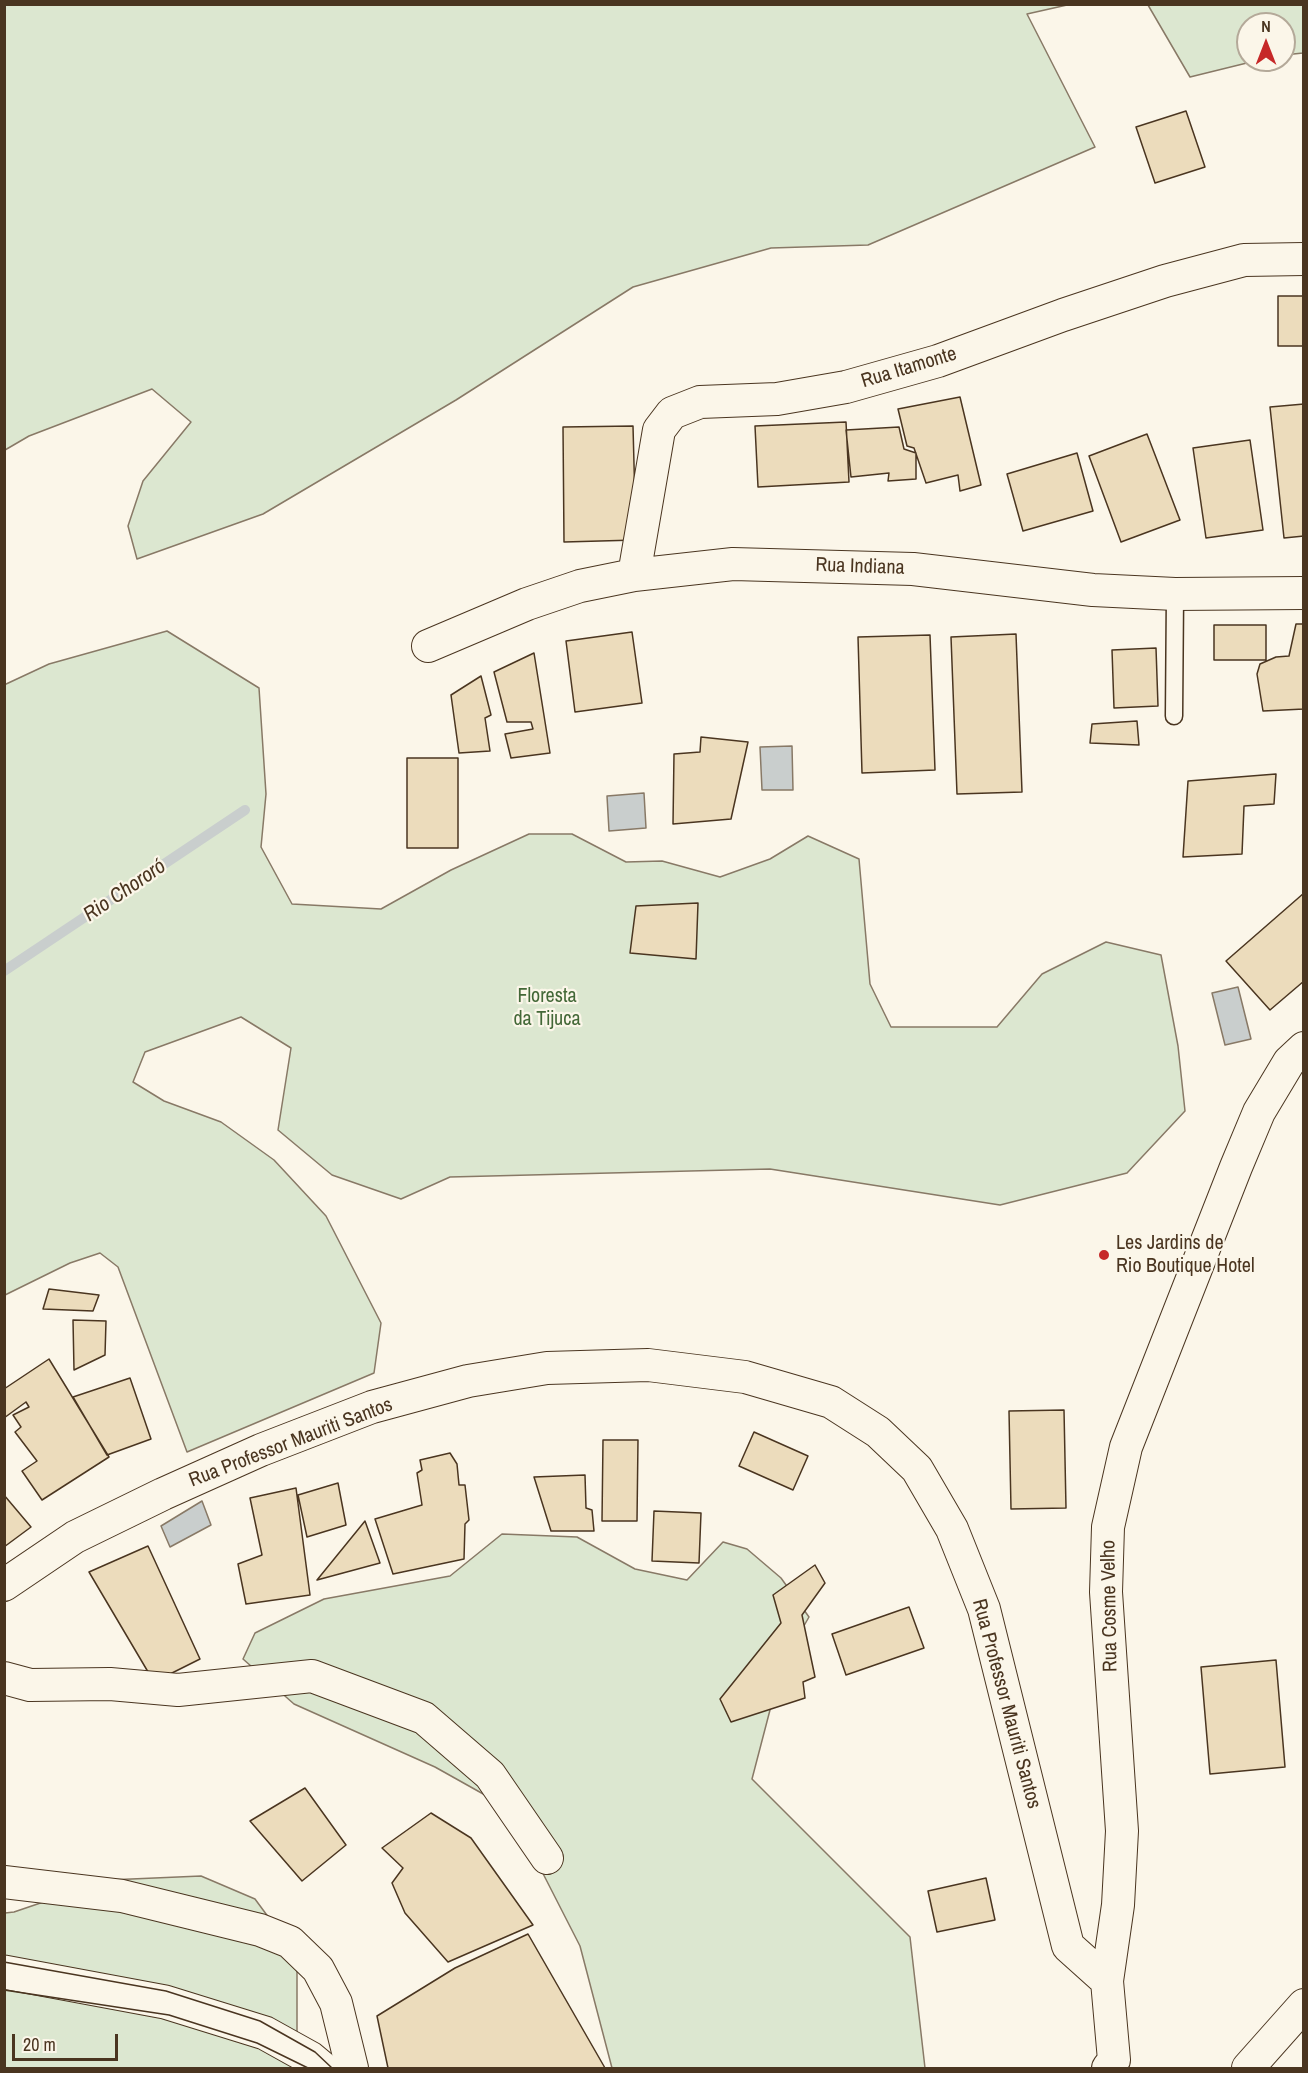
<!DOCTYPE html>
<meta charset="utf-8">
<style>
body{margin:0}
#map{position:relative;width:1308px;height:2073px;overflow:hidden;background:#fbf6e9;font-family:"Archivo Narrow",sans-serif}
canvas{display:block}
.frame{position:absolute;inset:0;border:6px solid #4a3520;pointer-events:none}
.north{position:absolute;left:1236px;top:12px;width:60px;height:60px;box-sizing:border-box;background:#fbf6e9;border:2px solid #b4a999;border-radius:50%;rotate:0deg;font-size:16px;font-weight:700;line-height:24px;text-align:center;color:#4a3520}
.north::after{content:'';display:block;margin:auto;width:21px;height:27px;background:#c62828;clip-path:polygon(50% 0,100% 100%,50% 72%,0 100%)}
.scale{position:absolute;left:12px;top:2034px;width:106px;height:27px;box-sizing:border-box;border:3px solid #4a3520;border-top:0;padding-left:8px;font-size:18px;line-height:21px;white-space:nowrap;color:#4a3520;-webkit-text-stroke:4px #fbf6e9;paint-order:stroke}
</style>
<div id="map">
<canvas width="1308" height="2073"></canvas>
<div class="frame"></div>
<div class="north">N</div>
<div class="scale">20 m</div>
</div>
<script>
const g = document.querySelector('canvas').getContext('2d');
g.lineJoin = 'round';
function fill(path, color) { g.fillStyle = color; g.fill(path, 'evenodd'); }
function trace(path, color, width, dash) { g.strokeStyle = color; g.lineWidth = width; g.lineCap = dash ? 'butt' : 'round'; g.setLineDash(dash || []); g.stroke(path); }
function drawText(font, color, halo, rows, align = 'center') {
  g.font = font + ' "Archivo Narrow",sans-serif'; g.lineWidth = 4.5; g.setLineDash([]); g.textBaseline = 'middle'; g.strokeStyle = halo; g.fillStyle = color; for (const [text, x, y, turn = 0] of rows) {
    g.save(); g.translate(x, y); g.rotate((+turn || 0) * Math.PI / 180); g.textAlign = isNaN(turn) ? turn : align; if (halo) g.strokeText(text, 0, 0); g.fillText(text, 0, 0); g.restore();
  }
}
const green = new Path2D(`
 M5,4L1067,5L1027,14L1095,147L868,245L771,248L633,287L456,400L263,514L137,559L128,526L143,481L191,422L152,389L29,436L5,450Z
 M1148,5H1303V53L1284,55V24H1248V60H1259L1190,77Z
 M167,631L259,688L266,794L261,847L292,904L381,909L451,870L529,834H572L626,862L662,861L720,877L770,859L808,836L859,859L870,984L891,1027H997L1042,974L1106,942L1161,955L1178,1046L1185,1111L1127,1173L1000,1205L770,1169L450,1177L401,1199L332,1175L278,1130L291,1048L241,1017L145,1052L133,1082L164,1101L221,1122L274,1160L326,1216L381,1323L374,1373L187,1452L118,1267L100,1253L70,1263L5,1295L4,685L49,664Z
 M502,1534L577,1537L635,1569L687,1580L723,1542L747,1549L781,1578L809,1617L782,1664L752,1779L910,1937L925,2068H612L580,1946L510,1809L435,1767L294,1704L243,1659L255,1633L324,1599L450,1576Z
 M201,1876L255,1899L297,1956V2068H5V1913L14,1912L108,1880Z`);
fill(green, '#dce7d0');
trace(green, '#887966', 1.5);
const water = new Path2D(`
 M792,746L793,790H762L760,747Z
 M644,793L646,828L609,831L607,796Z
 M1238,987L1251,1039L1225,1045L1212,993Z
 M202,1501L211,1525L170,1547L161,1526Z`);
fill(water, '#c9cecd');
trace(water, '#887966', 1.5);
trace(new Path2D(`
 M4,971L245,810`), '#c9cecd', 10);
const building = new Path2D(`
 M1186,111L1205,167L1155,183L1136,127Z
 M1278,296H1304V346H1278Z
 M960,397L981,485L960,491L958,475L926,483L914,448L907,446L898,409Z
 M1304,404V536L1284,538L1270,407Z
 M846,422L849,482L758,487L755,426Z
 M633,426L636,540L564,542L563,427Z
 M899,427L904,449L916,453V479L888,481L889,473L851,477L846,430Z
 M1147,434L1180,520L1121,542L1089,456Z
 M1250,440L1263,530L1206,538L1193,448Z
 M1077,453L1093,511L1023,531L1007,474Z
 M1296,624H1304V709L1263,711L1257,674L1260,664L1276,657L1289,656Z
 M1214,625H1266V660H1214Z
 M632,632L642,703L575,712L566,641Z
 M1016,634L1022,792L957,794L951,637Z
 M930,635L935,770L862,773L858,637Z
 M1156,648L1158,706L1114,708L1112,650Z
 M534,653L550,753L511,758L505,734L533,729L531,722H507L494,672Z
 M481,676L491,715L485,718L490,751L459,753L451,695Z
 M1137,721L1139,745L1090,743L1092,724Z
 M701,737L748,742L731,819L673,824L674,754L700,752Z
 M407,758H458V848H407Z
 M1276,774L1274,804L1244,806L1242,854L1183,857L1188,781Z
 M1304,893V981L1270,1010L1226,961Z
 M698,903L696,959L630,953L636,906Z
 M49,1289L99,1295L93,1311L43,1309Z
 M73,1320L106,1321L105,1355L74,1370Z
 M49,1359L109,1457L42,1500L22,1471L37,1461L15,1432L21,1427L13,1415L29,1407L26,1402L4,1418V1389Z
 M130,1378L151,1439L107,1455L73,1397Z
 M1064,1410L1066,1508L1011,1509L1009,1411Z
 M754,1432L808,1456L793,1490L739,1466Z
 M603,1440H638L637,1521H602Z
 M450,1453L457,1464L459,1485H465L469,1520L465,1524L464,1559L393,1574L375,1519L422,1505L417,1473L422,1470L420,1460Z
 M585,1475L586,1508L592,1510L594,1531H551L534,1477Z
 M338,1483L346,1525L307,1537L298,1495Z
 M296,1488L310,1595L246,1604L238,1564L262,1555L250,1498Z
 M4,1495L31,1527L4,1547Z
 M654,1511L701,1513L699,1563L652,1561Z
 M365,1521L380,1563L317,1580Z
 M148,1546L200,1659L154,1682L89,1572Z
 M815,1565L825,1583L802,1615L815,1677L803,1682L805,1698L731,1722L720,1699L781,1623L773,1595Z
 M909,1607L924,1648L846,1675L832,1634Z
 M1276,1660L1285,1767L1210,1774L1201,1667Z
 M305,1788L346,1845L302,1881L250,1821Z
 M431,1813L471,1838L533,1925L448,1962L405,1913L392,1883L403,1868L382,1848Z
 M986,1878L995,1920L937,1932L928,1891Z
 M528,1934L605,2068H388L377,2016L455,1968Z`);
fill(building, '#ecdcbc');
trace(building, '#4a3520', 1.5);
const lane = new Path2D(`
 M1174,716L1175,594`);
const street = new Path2D(`
 M634,575L659,430L672,413L700,402L777,399L846,387L938,361L1063,315L1165,281L1244,260L1304,259
 M428,646L527,604L580,586L634,575L733,564L913,569L1093,590L1175,594L1304,593
 M4,1585L75,1537L163,1494L261,1450L372,1407L468,1381L547,1368L648,1365L745,1377L831,1402L878,1432L917,1469L952,1529L984,1609L1068,1946L1107,1981
 M4,1678L30,1685L110,1684L178,1690L312,1676L424,1718L490,1775L547,1858
 M4,1882L122,1896L260,1930L290,1942L318,1969L336,2003L352,2068
 M1108,2068L1114,2060L1107,1981L1118,1905L1122,1831L1106,1592L1108,1527L1126,1447L1236,1167L1259,1112L1289,1062L1304,1048
 M1248,2068L1304,2005`);
const secondary = new Path2D(`
 M4,1972L165,2002L265,2033L310,2058L322,2068`);
trace(lane, '#4a3520', 19);
trace(street, '#4a3520', 34);
trace(secondary, '#4a3520', 35);
trace(lane, '#fbf6e9', 16);
trace(street, '#fbf6e9', 32);
trace(secondary, '#fbf6e9', 33);
trace(new Path2D(`
 M4,1962L166,1991L260,2021L315,2052L332,2068
 M4,1990L169,2015L257,2043L308,2068`), '#4a3520', 1.5);
for (const [x, y, r, color] of [
 [1104,1255,6,"#c62828"]
]) { const dot = new Path2D(); dot.arc(x, y, r, 0, 2 * Math.PI); g.fillStyle = color; g.fill(dot); trace(dot, '#fbf6e9', 2); }
drawText('20px', '#4a3520', '#fbf6e9', [
 ["Rua Itamonte",909,368,-17],
 ["Rua Indiana",860,567,2],
 ["Rua Professor Mauriti Santos",291,1443,-21],
 ["Rua Cosme Velho",1110,1606,-91],
 ["Rua Professor Mauriti Santos",1006,1704,75]
]);
drawText('20px', '#436837', '#fbf6e9', [
 ["Floresta",547,997],
 ["da Tijuca",547,1020]
]);
drawText('20px', '#4a3520', '#fbf6e9', [
 ["Les Jardins de",1116,1244],
 ["Rio Boutique Hotel",1116,1267]
], 'left');
drawText('italic 21px', '#4a3520', '#fbf6e9', [
 ["Rio Chororó",125,891,-34]
]);
</script>
